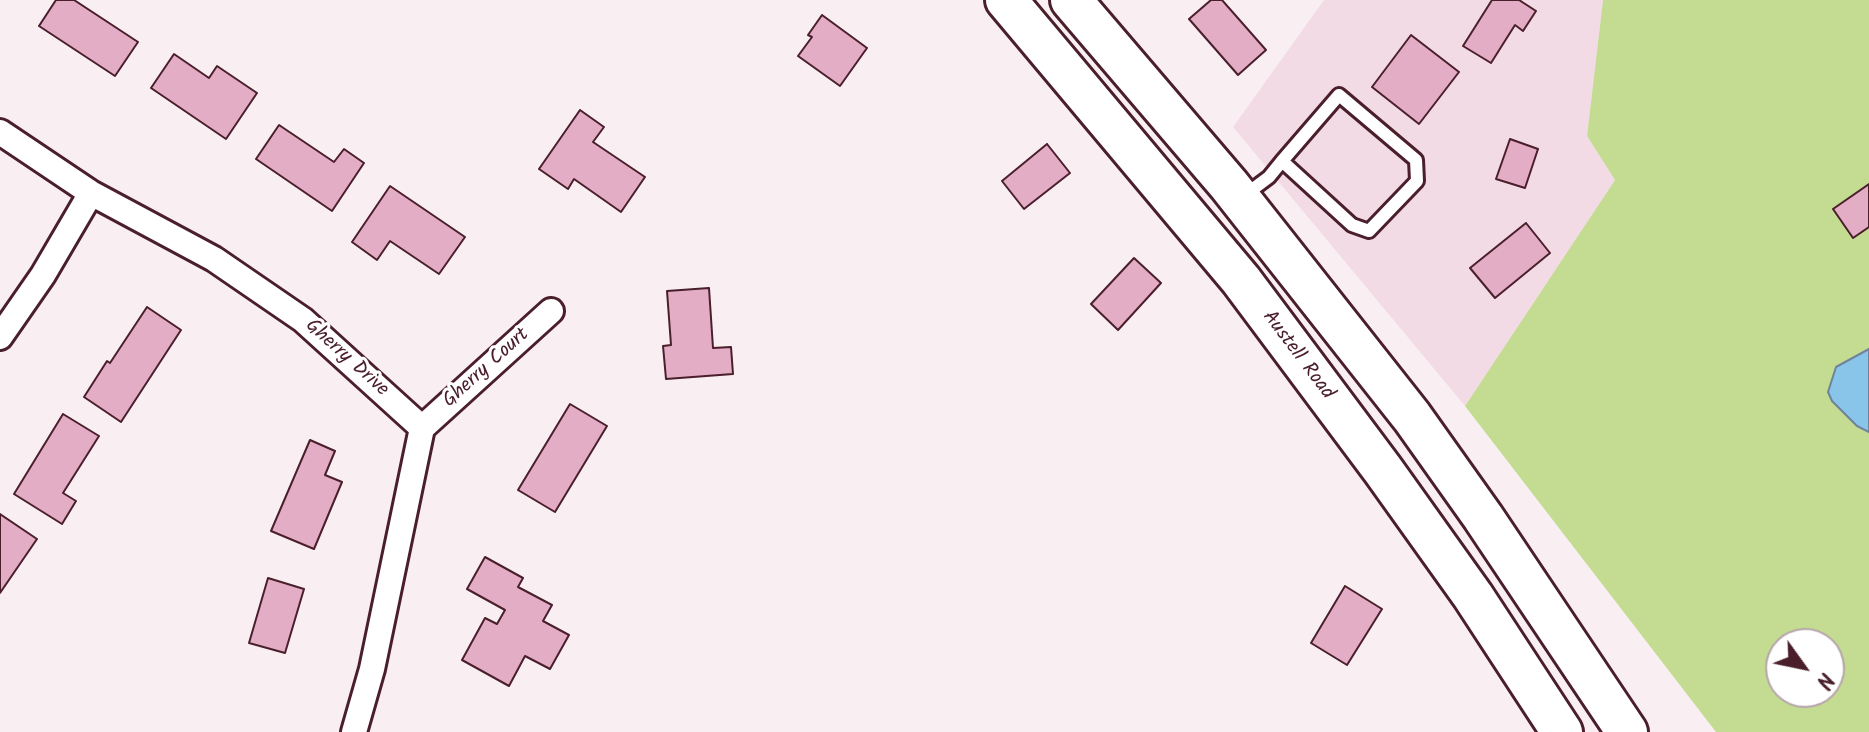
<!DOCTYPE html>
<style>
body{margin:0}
#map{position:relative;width:1869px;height:732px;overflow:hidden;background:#f9eff3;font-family:Kalam,sans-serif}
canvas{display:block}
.north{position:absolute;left:1765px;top:628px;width:80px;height:80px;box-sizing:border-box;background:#fff;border:2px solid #b7a5aa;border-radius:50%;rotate:123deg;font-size:22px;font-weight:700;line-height:32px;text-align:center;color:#4a1f2b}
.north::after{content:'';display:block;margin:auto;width:28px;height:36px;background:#4a1f2b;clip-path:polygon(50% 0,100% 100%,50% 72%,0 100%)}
</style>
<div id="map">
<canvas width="1869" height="732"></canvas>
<div class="north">N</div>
</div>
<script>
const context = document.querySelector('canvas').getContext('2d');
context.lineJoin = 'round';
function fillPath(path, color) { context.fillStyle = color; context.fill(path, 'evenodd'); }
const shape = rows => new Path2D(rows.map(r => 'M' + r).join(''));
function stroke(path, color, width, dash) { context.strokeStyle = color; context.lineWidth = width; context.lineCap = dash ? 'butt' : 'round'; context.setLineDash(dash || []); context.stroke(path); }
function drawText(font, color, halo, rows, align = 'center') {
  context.font = font + ' Kalam,sans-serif'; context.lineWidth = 6; context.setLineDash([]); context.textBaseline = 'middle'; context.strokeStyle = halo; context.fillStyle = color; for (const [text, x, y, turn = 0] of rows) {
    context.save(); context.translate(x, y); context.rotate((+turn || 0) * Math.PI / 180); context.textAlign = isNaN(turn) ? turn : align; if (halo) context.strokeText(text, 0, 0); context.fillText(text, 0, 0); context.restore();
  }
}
const built = shape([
 [1324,0,1603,0,1587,136,1615,180,1465,406,1233,127]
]);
const green = shape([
 [1603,0,1869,0,1869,732,1716,732,1465,406,1615,180,1587,136],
 [1781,644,1829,644,1829,692,1781,692]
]);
const water = shape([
 [1869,349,1869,432,1857,426,1832,401,1828,392,1836,367,1869,349]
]);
const building = shape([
 [56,0,74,0,138,42,115,76,39,26,56,0],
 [1211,0,1222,0,1266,50,1238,75,1189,19,1211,0],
 [1492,0,1519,0,1536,11,1523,31,1515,25,1491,63,1463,46,1492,0],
 [822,15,867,48,840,86,798,56,812,37,808,35,822,15],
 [1411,35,1459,72,1419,124,1372,87,1411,35],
 [174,54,209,78,217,66,257,93,226,139,151,88,174,54],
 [580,110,604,127,593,142,645,177,621,212,574,179,568,189,539,169,580,110],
 [279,125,334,162,344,149,364,163,332,211,256,159,279,125],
 [1510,139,1538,149,1525,188,1496,179,1510,139],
 [1047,144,1070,173,1024,209,1002,181,1047,144],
 [1869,184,1869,227,1853,238,1833,209,1869,184],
 [390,186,465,237,439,274,390,241,377,260,352,242,390,186],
 [1526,223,1550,253,1495,298,1470,268,1526,223],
 [1134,258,1161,283,1118,330,1091,304,1134,258],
 [709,288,713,348,731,347,733,374,666,379,663,346,671,345,667,291,709,288],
 [147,307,181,330,121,422,84,397,107,361,110,363,147,307],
 [570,404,607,426,555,512,518,490,570,404],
 [63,414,99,436,63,493,76,501,62,524,14,494,63,414],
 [310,440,335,451,325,475,342,482,314,549,271,531,310,440],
 [0,514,37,539,0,593,0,514],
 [485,557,523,578,518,587,552,605,543,621,569,635,550,669,525,656,509,686,462,660,485,618,497,624,505,610,467,589,485,557],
 [268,578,304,589,285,653,249,643,268,578],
 [1345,586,1382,609,1347,665,1311,643,1345,586]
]);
const service = shape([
 [1245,195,1269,177,1282,161,1339,95,1416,160,1417,181,1369,231,1352,225,1282,161]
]);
const minor = shape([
 [0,132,91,193,214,259,303,320,422,428,372,669,354,732],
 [0,337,43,275,91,193],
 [422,428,551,311]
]);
const primary = shape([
 [1006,0,1241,280,1383,470,1473,596,1562,732],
 [1071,0,1229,185,1412,417,1483,517,1627,732]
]);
const streetNames = [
 ["Austell Road",1297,356,53],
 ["Gherry Drive",346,359,42],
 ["Gherry Court",487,369,-42]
];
fillPath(built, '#f2dbe5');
fillPath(green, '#c3dc92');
fillPath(water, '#88c5e8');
stroke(water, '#6f839c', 2);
fillPath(building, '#e3adc5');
stroke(building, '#4a1f2b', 2);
stroke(service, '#4a1f2b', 18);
stroke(minor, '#4a1f2b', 30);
stroke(primary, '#4a1f2b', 46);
stroke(service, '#fff', 12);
stroke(minor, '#fff', 24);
stroke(primary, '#fff', 40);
drawText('20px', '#4a1f2b', '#fff', streetNames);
</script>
